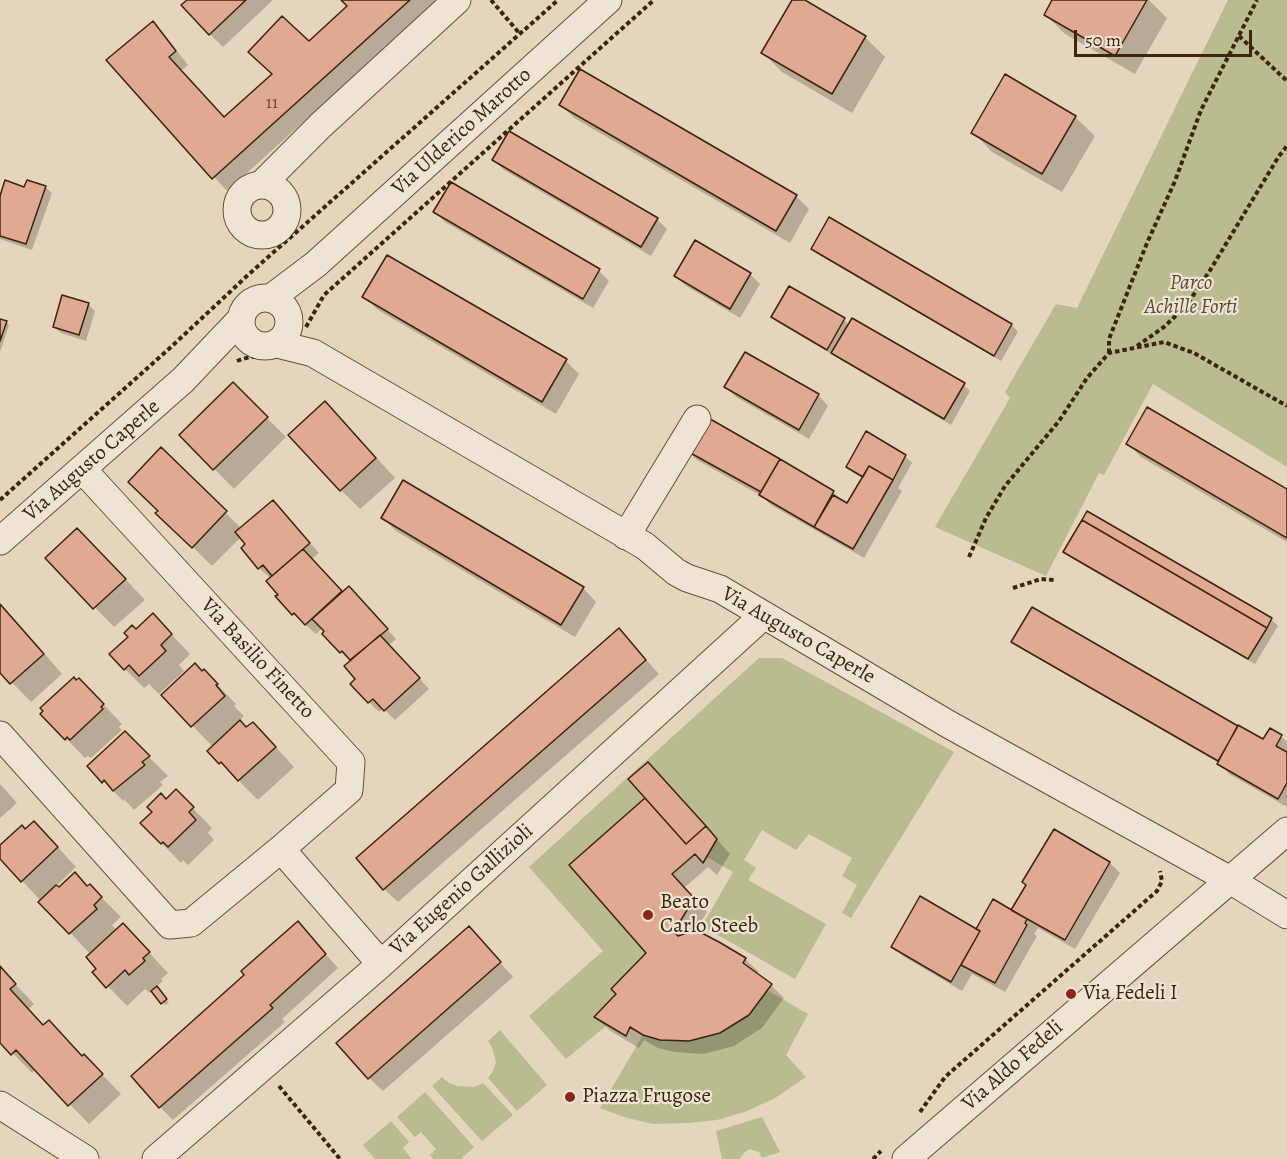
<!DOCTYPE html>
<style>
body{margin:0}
#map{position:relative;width:1287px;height:1159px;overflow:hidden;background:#e5d5bc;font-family:Alegreya,serif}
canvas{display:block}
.scale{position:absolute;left:1074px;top:30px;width:178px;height:27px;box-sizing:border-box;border:3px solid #3e2408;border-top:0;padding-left:8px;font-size:18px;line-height:21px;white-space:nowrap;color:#3e2408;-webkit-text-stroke:4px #eee4d3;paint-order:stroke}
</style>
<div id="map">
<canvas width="1287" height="1159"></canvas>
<div class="scale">50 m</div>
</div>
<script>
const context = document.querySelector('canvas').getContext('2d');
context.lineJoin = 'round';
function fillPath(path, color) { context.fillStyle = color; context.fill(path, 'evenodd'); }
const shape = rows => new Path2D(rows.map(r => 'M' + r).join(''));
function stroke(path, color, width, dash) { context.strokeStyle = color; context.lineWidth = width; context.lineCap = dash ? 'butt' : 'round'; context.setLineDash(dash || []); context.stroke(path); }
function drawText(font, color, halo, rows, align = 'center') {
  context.font = font + ' Alegreya,serif'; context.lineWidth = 4.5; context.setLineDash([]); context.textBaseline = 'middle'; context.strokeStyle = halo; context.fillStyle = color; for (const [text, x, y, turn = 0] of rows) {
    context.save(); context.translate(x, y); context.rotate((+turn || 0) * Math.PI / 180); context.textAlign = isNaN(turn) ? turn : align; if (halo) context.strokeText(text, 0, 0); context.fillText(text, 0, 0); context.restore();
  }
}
const green = shape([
 [1228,0,1287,0,1287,467,1153,384,1104,475,1099,473,1046,576,935,527,1010,398,1005,392,1056,304,1077,308],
 [759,658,782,658,954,752,851,918,842,913,857,885,842,876,852,858,809,834,796,850,762,830,744,860,756,868,748,880,826,924,795,979,702,926,733,872,707,857,717,839,647,762,629,779,645,798,569,865,646,953,616,994,594,1017,607,1025,566,1059,529,1016,603,951,529,867],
 [767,990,808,1014,786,1055,806,1077,775,1098,747,1111,717,1120,688,1123,653,1124,624,1117,600,1108,643,1035,660,1040,749,1015],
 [500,1030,547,1085,517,1111,488,1078,493,1071,496,1062,492,1047,488,1041],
 [442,1077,449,1083,457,1086,474,1087,483,1083,513,1115,482,1141,432,1086],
 [425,1092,474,1147,461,1159,433,1159,430,1155,436,1149,421,1132,415,1137,397,1117],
 [762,1117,780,1152,762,1158,759,1152,750,1149,745,1152,739,1159,722,1159,716,1131],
 [391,1121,409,1142,403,1148,412,1159,375,1159,363,1145]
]);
const shadow = shape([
 [189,0,273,0,223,47,210,34],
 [342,0,438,0,227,191,108,60,153,23,166,37,188,65,181,71,225,119,349,6],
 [794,0,802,0,865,37,885,57,852,113,782,72,763,53],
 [1054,0,1149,0,1167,18,1135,74,1065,34,1045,14],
 [561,105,796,196,809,209,790,243,574,118],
 [1075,117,1095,136,1062,192,992,152,973,132],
 [494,160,657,219,667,229,651,256,504,170],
 [452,185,599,271,609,281,593,308,445,222,435,212],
 [45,187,52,193,32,250,0,239,0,201,25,188],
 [830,219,1012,325,1018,332,1001,361,819,255,812,249],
 [750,274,760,284,740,318,686,286,676,276],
 [789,288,844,320,849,325,964,385,970,391,951,425,779,323,773,317],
 [63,297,89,305,95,311,86,341,61,333,54,327],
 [364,297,566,361,579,374,556,414,378,310],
 [0,321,6,322,9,325,0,352],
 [745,354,818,395,828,406,809,439,736,397,726,387],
 [233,384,286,437,234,489,181,435],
 [706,418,833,492,848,505,864,479,854,473,847,467,905,456,912,463,898,488,902,491,864,558,771,505,763,497,697,460,687,450],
 [344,422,395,478,360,509,341,490],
 [1128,444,1287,491,1287,542,1141,457],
 [161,450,242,529,273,502,319,553,312,559,343,593,359,598,396,639,389,645,429,689,395,720,383,708,379,712,369,702,357,679,351,662,341,652,323,628,316,634,293,614,271,579,259,568,247,544,241,537,212,566,158,513,159,511],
 [382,517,583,588,596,602,575,637,396,531],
 [97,549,145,600,114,627,47,558],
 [1065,552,1271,619,1278,626,1255,664,1071,558],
 [0,605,17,622,62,674,31,702,0,670],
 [153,615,190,654,179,665,184,671,159,694,149,684,144,688,125,669,136,631],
 [1013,641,1264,741,1281,736,1287,742,1287,807,1229,774,1219,763,1020,648],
 [632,644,659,674,398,902,384,889],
 [204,671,236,704,234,706,244,716,239,721,247,729,272,743,294,767,258,800,209,751,213,747,163,695],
 [98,699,122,724,119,727,122,730,91,758,88,756,85,758,42,714],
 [125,733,168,776,160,782,163,785,134,810,124,799,123,801,89,766],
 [654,770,730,854,717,875,708,867,684,888,707,912,694,933,719,943,745,959,759,972,757,975,771,985,784,998,762,1028,734,1046,703,1054,675,1052,658,1048,644,1040,639,1048,609,1030,596,1017,618,994,648,953,647,798],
 [0,784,17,803,0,818],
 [176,791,212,828,208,833,214,840,188,865,183,860,181,863,142,823],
 [26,830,53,842,76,867,56,886,59,889,88,887,90,886,121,917,112,925,117,931,142,945,168,973,161,979,163,981,156,987,169,1003,165,1005,152,991,150,993,145,989,127,1006,94,972,98,969,91,955,0,857,0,847],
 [1054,831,1110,863,1120,873,1075,949,1038,928,1034,934,1037,936,1005,992,972,974,962,991,903,956,893,946,977,931,1012,912,1027,885],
 [298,923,338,968,282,1019,285,1022,173,1120,160,1107,246,975],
 [482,942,513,977,383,1091,369,1078],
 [0,968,34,1004,29,1009,44,1026,83,1057,84,1056,121,1094,89,1124,36,1069,32,1073,0,1040]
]);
const building = shape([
 [187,0,246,0,209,35,181,5,187,0],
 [341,0,410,0,212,179,106,60,153,21,176,51,169,57,224,117,272,74,248,52,282,16,309,41,347,6,341,0],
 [792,0,805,0,866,36,832,94,761,53,792,0],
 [1052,0,1147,0,1115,56,1044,15,1052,0],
 [580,69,797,195,776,231,559,105,580,69],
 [1005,74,1076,116,1042,174,971,133,1005,74],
 [509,131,658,218,641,247,492,160,509,131],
 [5,180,24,187,27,180,46,186,26,244,0,236,0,196,5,180],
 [451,182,600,269,583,299,433,212,451,182],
 [829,217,1012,324,994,356,811,249,829,217],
 [695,240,751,273,730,309,674,276,695,240],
 [387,255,567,359,542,402,362,297,387,255],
 [789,286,845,318,827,350,771,317,789,286],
 [62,295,89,303,79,335,53,327,62,295],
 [852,318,965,383,944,419,831,353,852,318],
 [0,319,7,321,0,341,0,319],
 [745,352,819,394,799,430,724,387,745,352],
 [233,382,268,417,213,470,179,435,233,382],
 [325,401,376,458,340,491,288,435,325,401],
 [1147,407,1287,489,1287,538,1126,444,1147,407],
 [705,416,780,459,761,492,685,450,705,416],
 [866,431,906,455,893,480,869,466,863,477,846,467,866,431],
 [161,447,227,511,192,548,155,513,158,511,128,482,161,447],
 [780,459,834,491,814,527,759,495,780,459],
 [869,466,893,480,853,549,814,527,833,495,847,503,869,466],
 [403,480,584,587,561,625,381,518,403,480],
 [273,500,310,543,272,576,263,565,258,569,241,548,245,544,235,532,273,500],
 [1087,511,1272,618,1267,628,1082,520,1087,511],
 [1082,520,1267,628,1248,659,1063,552,1082,520],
 [77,528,126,579,93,609,45,558,77,528],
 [303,549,342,591,305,625,294,613,292,615,275,596,278,595,266,581,303,549],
 [349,586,388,629,350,660,342,651,340,653,322,634,324,631,312,619,349,586],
 [0,604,44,654,10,684,0,673,0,604],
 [1032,607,1238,726,1218,761,1011,642,1032,607],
 [153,613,172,634,161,645,166,651,139,676,129,665,124,670,109,654,128,637,124,633,132,625,136,629,153,613],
 [619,628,646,660,383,890,356,858,619,628],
 [380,635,420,678,384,711,373,699,368,703,350,684,355,679,344,666,380,635],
 [195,663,202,671,204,669,218,684,216,685,225,696,191,727,161,695,195,663],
 [74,677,76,680,79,678,104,704,101,707,103,709,70,740,67,737,65,740,40,714,43,711,40,708,74,677],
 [240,720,246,727,253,722,276,747,238,781,221,762,219,764,207,751,240,720],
 [1238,725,1263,739,1270,728,1282,735,1276,746,1287,752,1287,783,1278,799,1217,764,1238,725],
 [125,731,150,756,142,762,145,765,113,791,104,780,102,783,87,766,125,731],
 [648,762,706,826,686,844,628,779,648,762],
 [176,789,194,807,189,812,196,820,168,847,163,842,161,844,140,823,152,812,147,807,161,793,166,799,176,789],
 [645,798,686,844,706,826,717,839,703,863,695,854,672,874,694,898,674,932,678,936,690,932,700,932,719,942,746,958,743,963,772,984,749,1015,720,1033,689,1041,660,1040,643,1035,630,1027,626,1036,594,1017,616,994,611,989,646,953,569,865,645,798],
 [34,821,58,847,21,882,0,859,0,845,22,825,25,829,34,821],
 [1054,829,1110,862,1065,940,1011,910,1026,885,1022,882,1054,829],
 [75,872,87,886,90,884,102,897,94,905,97,909,69,934,38,902,56,885,59,887,75,872],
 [920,896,980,931,951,982,891,947,920,896],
 [993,899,1027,919,1025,923,1027,925,995,983,961,965,980,931,976,929,993,899],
 [298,921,326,954,270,1005,273,1008,159,1108,131,1076,244,975,241,971,298,921],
 [123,923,150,952,143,958,145,961,129,975,125,970,106,988,92,972,96,969,86,957,123,923],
 [469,926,501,962,368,1079,336,1043,469,926],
 [0,966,16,984,10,989,43,1025,49,1020,82,1056,84,1054,103,1074,68,1106,16,1050,11,1055,0,1043,0,966],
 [157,986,167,999,161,1004,151,991,157,986]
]);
const path = shape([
 [491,0,520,34],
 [1239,36,1287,81],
 [306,327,324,295,654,0],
 [1137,346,1164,327,1186,306,1209,272,1279,156,1287,146],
 [1109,353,1109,339,1147,243,1175,181,1201,110,1257,0],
 [237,361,242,359,256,356],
 [0,500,171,347,248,275,558,0],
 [969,557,986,518,1005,486,1059,421,1087,378,1109,353,1164,342,1194,353,1287,406],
 [1013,588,1041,579,1054,580],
 [279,1086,340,1159],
 [920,1112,945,1077,1157,891,1162,881,1160,871],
 [873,1159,881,1151]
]);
const minor = shape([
 [262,184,321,125,457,0],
 '237 210a25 25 0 1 1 50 0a25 25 0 1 1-50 0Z',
 '241 322a24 24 0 1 1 48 0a24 24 0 1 1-48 0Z',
 [271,298,316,264,608,0],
 [277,344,313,353,645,546,676,572,687,578,720,589,948,724,1230,880,1287,915],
 [82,469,351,762,349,790,281,849],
 [626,536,697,419],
 [0,541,183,380,241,319],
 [0,735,170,925,191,923,281,849,381,964],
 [0,1105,85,1159],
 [156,1159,381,964,764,615],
 [906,1159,1287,831]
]);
const markers = [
 [648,915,6,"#8f2418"],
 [1071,994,6,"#8f2418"],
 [570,1097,6,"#8f2418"]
];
const numberNames = [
 ["11",272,104]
];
const streetNames = [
 ["Via Ulderico Marotto",462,132,-42],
 ["Via Augusto Caperle",92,461,-41],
 ["Via Augusto Caperle",798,636,30],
 ["Via Basilio Finetto",257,659,47],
 ["Via Eugenio Gallizioli",462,890,-42],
 ["Via Aldo Fedeli",1013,1066,-41]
];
const parkNames = [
 ["Parco",1191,284],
 ["Achille Forti",1191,308]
];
const poiNames = [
 ["Beato",660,903],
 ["Carlo Steeb",660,927],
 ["Via Fedeli I",1083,994],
 ["Piazza Frugose",582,1097]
];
fillPath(green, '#b8bc8e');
fillPath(shadow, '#0003');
fillPath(building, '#dfa992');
stroke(building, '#3e2408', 1.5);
stroke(minor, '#685035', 29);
stroke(path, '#3e2408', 4, [4.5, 3]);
stroke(minor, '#eee4d3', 27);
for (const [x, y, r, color] of markers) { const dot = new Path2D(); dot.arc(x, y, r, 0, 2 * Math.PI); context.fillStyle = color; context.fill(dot); stroke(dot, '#eee4d3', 2); }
drawText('18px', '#66452a', null, numberNames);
drawText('21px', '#3e2408', '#eee4d3', streetNames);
drawText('italic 21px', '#5c4a2a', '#eee4d3', parkNames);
drawText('21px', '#3e2408', '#eee4d3', poiNames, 'left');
</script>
